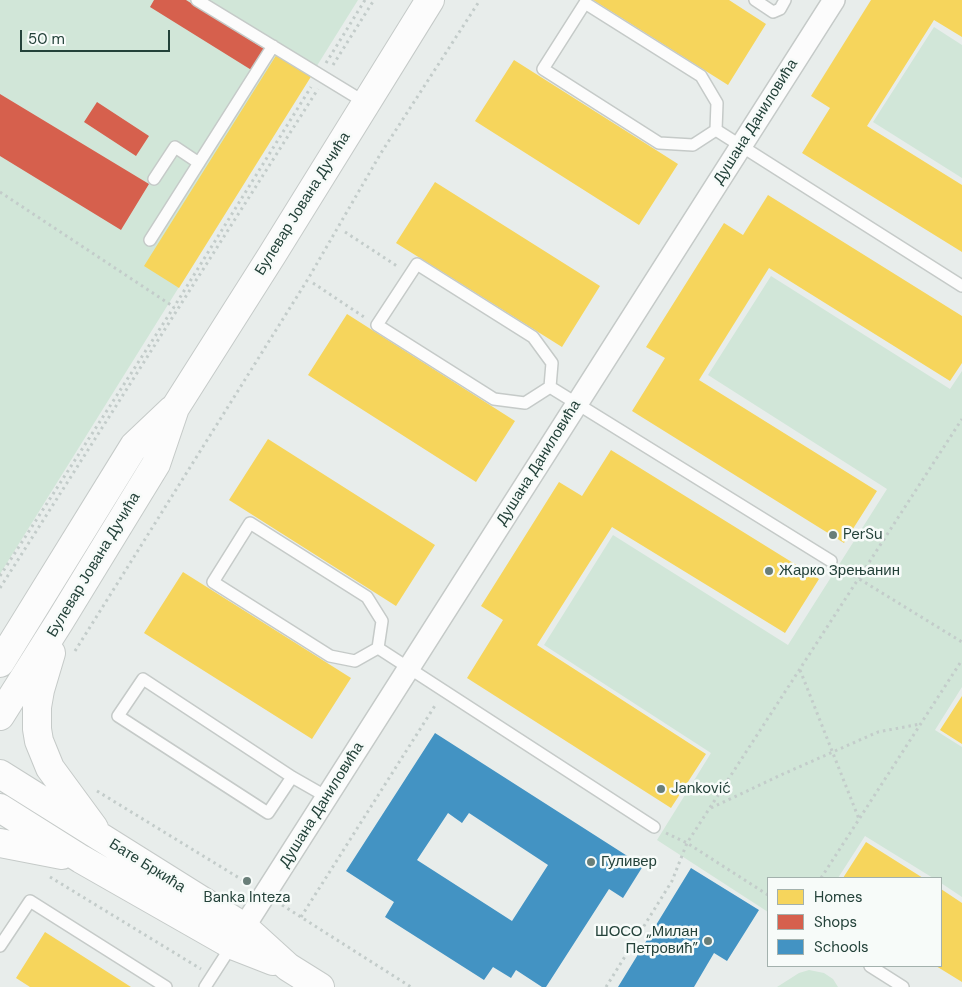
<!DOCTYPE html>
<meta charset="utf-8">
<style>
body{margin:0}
#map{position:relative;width:962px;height:987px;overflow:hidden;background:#e8edeb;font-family:"DM Sans",sans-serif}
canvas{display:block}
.legend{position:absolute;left:767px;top:877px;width:175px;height:90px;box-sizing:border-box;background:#f7fbf9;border:1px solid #a3b1ad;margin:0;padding:6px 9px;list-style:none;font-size:15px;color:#24423a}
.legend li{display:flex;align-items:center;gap:10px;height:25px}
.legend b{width:25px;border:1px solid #a3b1ad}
.scale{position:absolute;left:20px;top:30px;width:150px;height:22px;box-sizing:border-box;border:2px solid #24423a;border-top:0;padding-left:6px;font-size:15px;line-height:18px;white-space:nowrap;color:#24423a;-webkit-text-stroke:4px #f7fbf9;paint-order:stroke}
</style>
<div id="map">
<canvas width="962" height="987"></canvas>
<ul class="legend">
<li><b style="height:14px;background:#f6d55c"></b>Homes</li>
<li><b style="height:14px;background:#d6604d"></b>Shops</li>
<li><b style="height:14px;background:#4393c3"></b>Schools</li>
</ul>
<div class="scale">50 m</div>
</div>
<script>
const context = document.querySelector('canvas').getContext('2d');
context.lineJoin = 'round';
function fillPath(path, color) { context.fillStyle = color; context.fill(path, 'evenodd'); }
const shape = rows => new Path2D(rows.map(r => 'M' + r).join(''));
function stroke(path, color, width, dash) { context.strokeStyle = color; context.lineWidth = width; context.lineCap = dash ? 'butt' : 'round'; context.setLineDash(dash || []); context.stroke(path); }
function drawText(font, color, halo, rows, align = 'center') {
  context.font = font + ' "DM Sans",sans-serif'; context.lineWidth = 5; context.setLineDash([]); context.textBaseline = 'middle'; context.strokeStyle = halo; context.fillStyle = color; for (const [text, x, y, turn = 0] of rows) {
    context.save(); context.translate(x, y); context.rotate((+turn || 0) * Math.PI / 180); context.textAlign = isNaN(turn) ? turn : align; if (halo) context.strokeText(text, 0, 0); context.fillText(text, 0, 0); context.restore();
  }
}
const green = shape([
 [0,0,358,0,0,574],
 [934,27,962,45,962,178,873,122],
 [771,276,950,389,962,371,962,687,935,730,962,747,962,897,941,883,941,878,933,878,865,836,838,878,768,878,768,912,657,840,711,753,544,645,613,535,788,645,887,489,708,375],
 [809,970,824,973,833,979,838,987,777,987,799,973]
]);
const homes = shape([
 [593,0,729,0,766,24,728,85],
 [871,0,962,0,962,37,934,20,867,126,962,185,962,252,802,153,830,108,811,96],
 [277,54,312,75,179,288,144,266],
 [514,60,678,164,639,225,475,121],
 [435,182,600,286,562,347,396,243],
 [768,195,962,316,962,363,950,381,769,268,699,380,877,491,844,543,632,411,665,358,646,347,724,223,743,235],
 [347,314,515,421,476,482,308,375],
 [268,439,435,545,396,606,229,500],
 [611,450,819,579,785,633,612,527,537,645,706,754,671,808,467,678,503,620,481,606,559,482,582,496],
 [183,572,351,678,312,739,144,633],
 [962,696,962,744,940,730],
 [866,842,923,878,843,878],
 [941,889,962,903,962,982,936,966,941,966],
 [45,932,131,987,30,987,16,978]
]);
const shops = shape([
 [154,0,186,0,266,50,253,71,150,7],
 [0,94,149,184,121,230,0,156],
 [97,102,149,136,136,156,84,122]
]);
const schools = shape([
 [435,733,643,866,623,898,609,889,546,987,542,987,516,970,511,978,493,967,484,980,385,917,394,902,346,871],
 [448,813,462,823,469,813,548,865,512,921,417,860],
 [691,868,759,910,727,961,714,953,694,987,618,987]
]);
const path = shape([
 [326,63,365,0],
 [333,65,374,0],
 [0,192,174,307],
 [345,232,397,266],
 [313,283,364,317],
 [843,569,962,642],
 [0,576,174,307,311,87],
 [0,588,318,89],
 [75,651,308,279,381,153,480,0],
 [800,670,859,819],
 [97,791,249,884],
 [711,808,783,774,878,732,920,724],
 [666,833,687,843,768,895],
 [50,877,201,969],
 [821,878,962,660],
 [282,905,411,987],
 [301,917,436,704],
 [606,987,672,881,687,843,962,419]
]);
const service = shape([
 [197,0,366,103],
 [755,0,773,12,780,9,785,0],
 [716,130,693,145,659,143,543,69,585,3,701,76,717,103,716,130,962,286],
 [154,179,175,147,199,163],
 [150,240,273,46],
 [550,387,525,403,494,399,377,325,417,264,533,337,552,363,550,387,831,561],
 [378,648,355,661,330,656,213,582,250,523,367,597,382,621,378,648,654,827],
 [292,777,268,813,118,716,143,679,292,777,327,797],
 [0,946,30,901,166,987],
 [870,966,903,987],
 [205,987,232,945]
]);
const minor = shape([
 [244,927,834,0]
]);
const tertiary = shape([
 [51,653,40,690,37,707,37,729,39,741,50,768,94,828],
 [0,663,134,446,172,410],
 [0,716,60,621,156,464,175,408,272,255,430,0],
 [0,774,244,927,288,967,320,987],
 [0,808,81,859,232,945,273,961],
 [0,843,62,855]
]);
const markers = [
 [833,535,5,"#697e78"],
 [769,571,5,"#697e78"],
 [661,789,5,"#697e78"],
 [591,862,5,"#697e78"],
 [247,881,5,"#697e78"],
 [708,941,5,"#697e78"]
];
const streetNames = [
 ["Душана Даниловића",756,122,-58],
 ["Булевар Јована Дучића",303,204,-58],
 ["Душана Даниловића",539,463,-58],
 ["Булевар Јована Дучића",94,565,-59],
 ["Душана Даниловића",322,805,-58],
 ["Бате Бркића",147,866,32]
];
const poiNames = [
 ["PerSu",843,535],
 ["Жарко Зрењанин",779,571],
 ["Janković",671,789],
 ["Гуливер",601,862],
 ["Banka Inteza",247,898,"center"],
 ["ШОСО „Милан",698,932,"right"],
 ["Петровић”",698,949,"right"]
];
fillPath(green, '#d1e6d8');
fillPath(homes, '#f6d55c');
fillPath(shops, '#d6604d');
fillPath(schools, '#4393c3');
stroke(service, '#c5cac8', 14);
stroke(minor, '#c5cac8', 24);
stroke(tertiary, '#c5cac8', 30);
stroke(path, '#c3ccca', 3, [2.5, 4]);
stroke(service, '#fcfcfc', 11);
stroke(minor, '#fcfcfc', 21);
stroke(tertiary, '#fcfcfc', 28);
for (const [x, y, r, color] of markers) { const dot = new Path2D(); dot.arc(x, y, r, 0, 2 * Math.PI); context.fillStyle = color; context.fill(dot); stroke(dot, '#f7fbf9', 2); }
drawText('15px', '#24423a', '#f7fbf9', streetNames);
drawText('15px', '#24423a', '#f7fbf9', poiNames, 'left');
</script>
